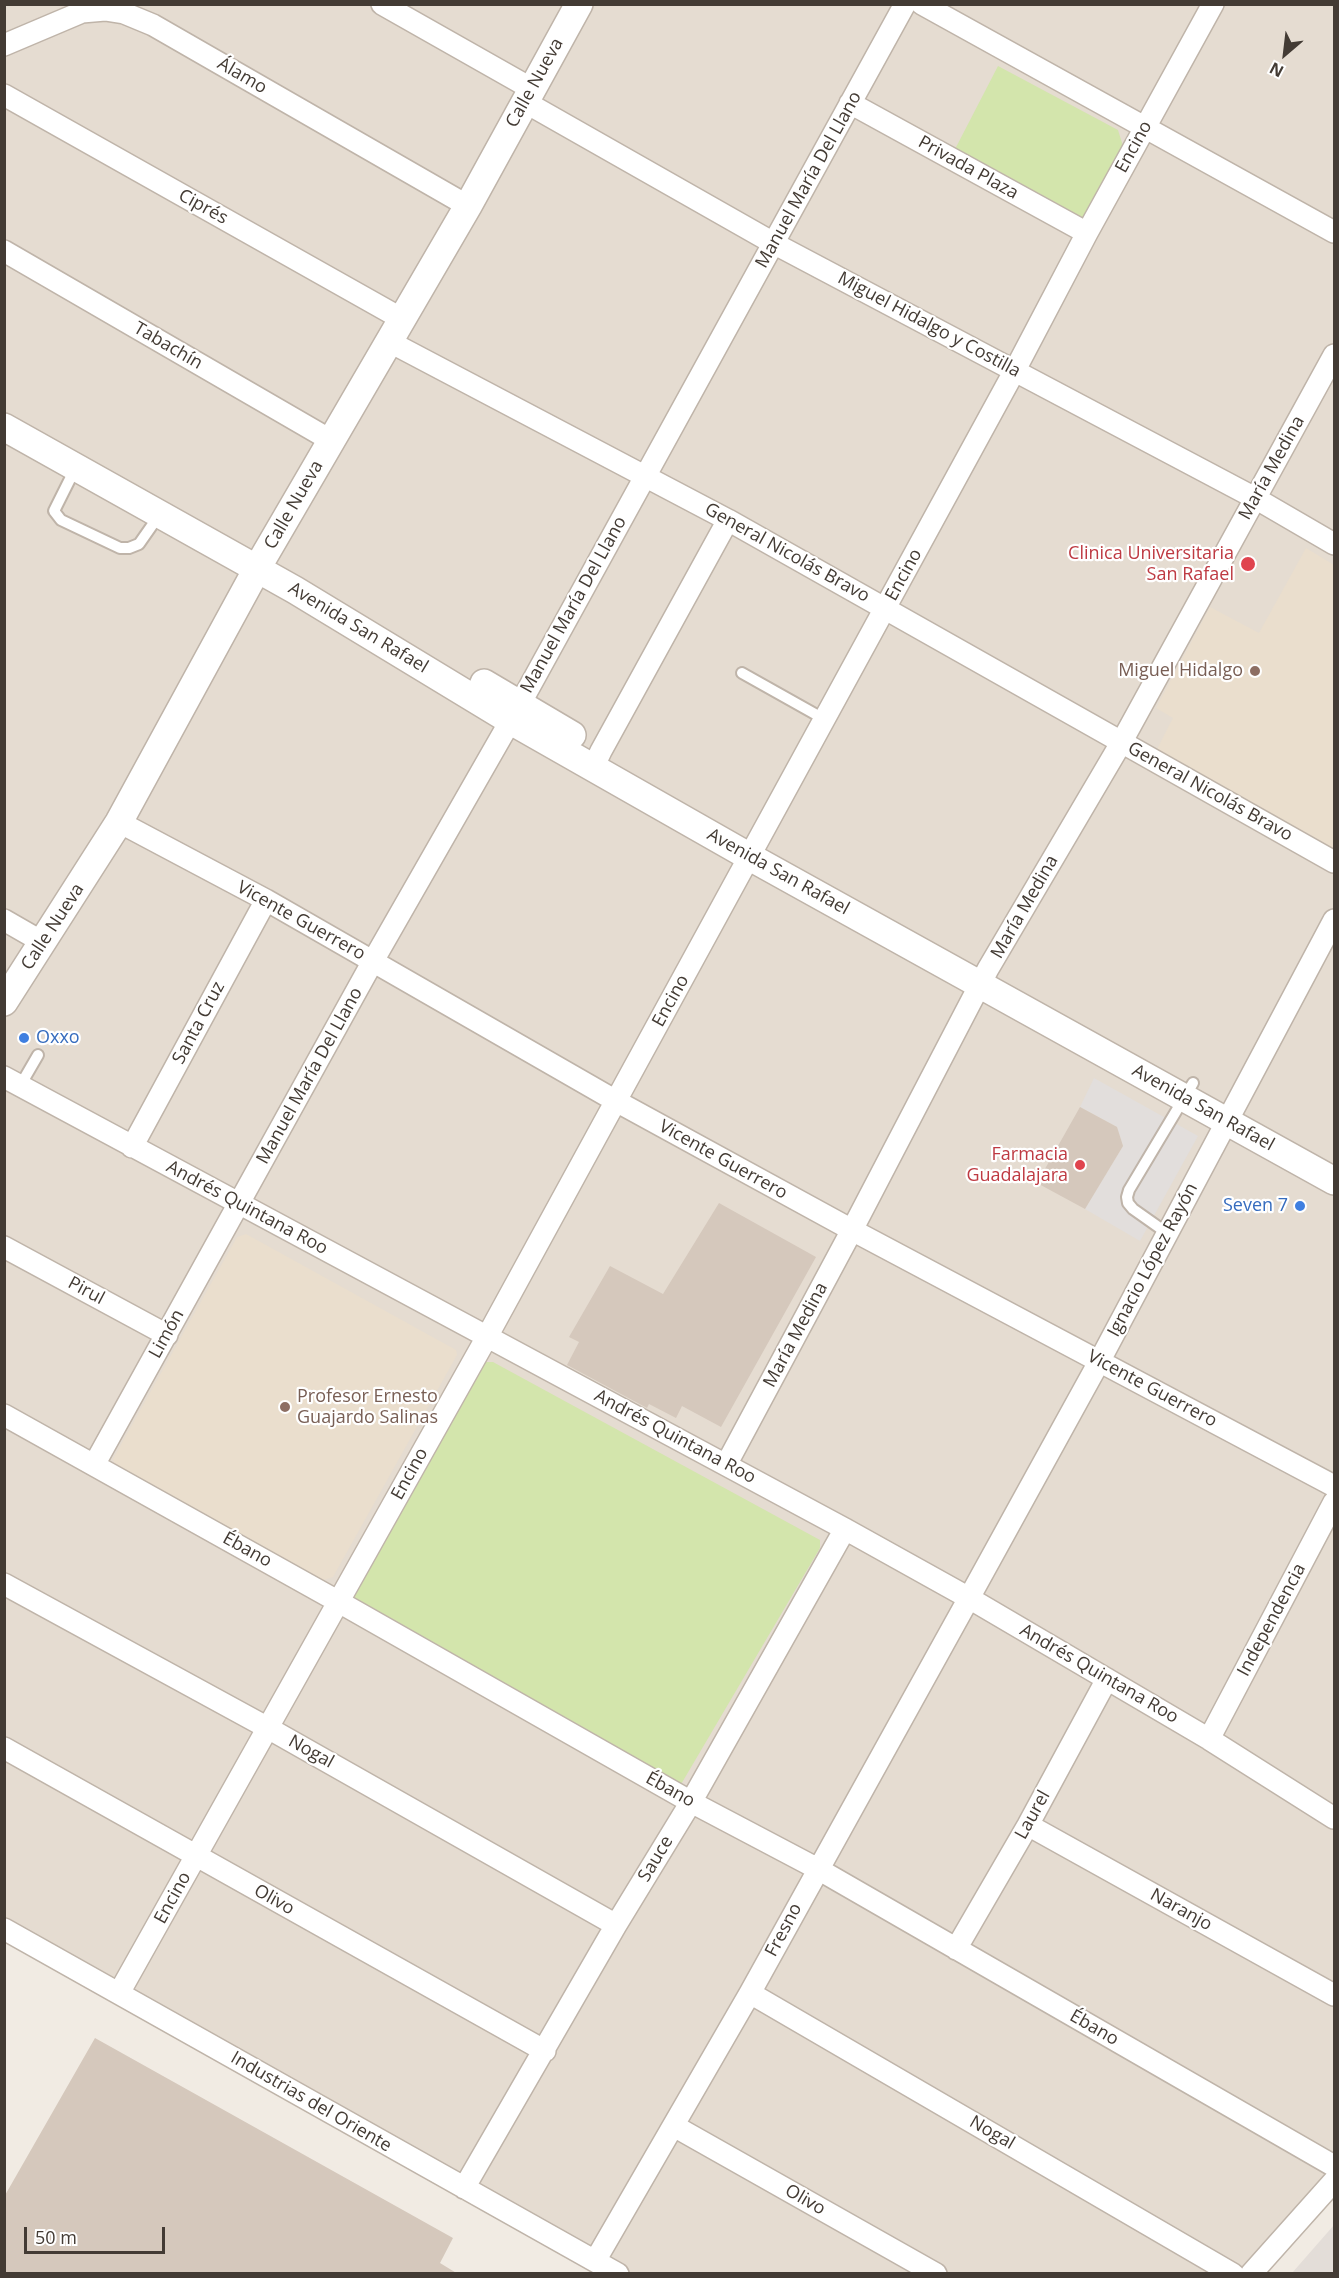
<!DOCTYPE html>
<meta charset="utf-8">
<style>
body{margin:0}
#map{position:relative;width:1339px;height:2278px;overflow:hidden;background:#f1ebe3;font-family:"Open Sans",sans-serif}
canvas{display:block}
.frame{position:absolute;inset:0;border:6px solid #433b34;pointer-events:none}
.north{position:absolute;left:1255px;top:24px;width:60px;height:60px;-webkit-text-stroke:4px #fff;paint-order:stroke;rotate:208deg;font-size:16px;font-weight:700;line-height:24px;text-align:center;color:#433b34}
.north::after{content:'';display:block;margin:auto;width:21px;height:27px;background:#433b34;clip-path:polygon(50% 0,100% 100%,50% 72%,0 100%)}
.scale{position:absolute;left:24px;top:2227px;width:141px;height:27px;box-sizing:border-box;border:3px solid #433b34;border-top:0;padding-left:8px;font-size:18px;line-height:21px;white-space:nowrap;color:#433b34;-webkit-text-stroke:4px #fff;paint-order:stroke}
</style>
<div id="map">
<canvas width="1339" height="2278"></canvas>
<div class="frame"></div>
<div class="north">N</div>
<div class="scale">50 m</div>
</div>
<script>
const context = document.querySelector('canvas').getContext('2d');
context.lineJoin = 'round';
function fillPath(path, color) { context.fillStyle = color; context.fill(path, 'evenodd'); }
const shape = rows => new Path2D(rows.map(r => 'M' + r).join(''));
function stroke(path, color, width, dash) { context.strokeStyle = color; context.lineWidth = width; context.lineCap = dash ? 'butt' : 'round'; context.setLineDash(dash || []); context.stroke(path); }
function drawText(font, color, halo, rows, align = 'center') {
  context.font = font + ' "Open Sans",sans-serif'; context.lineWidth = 4.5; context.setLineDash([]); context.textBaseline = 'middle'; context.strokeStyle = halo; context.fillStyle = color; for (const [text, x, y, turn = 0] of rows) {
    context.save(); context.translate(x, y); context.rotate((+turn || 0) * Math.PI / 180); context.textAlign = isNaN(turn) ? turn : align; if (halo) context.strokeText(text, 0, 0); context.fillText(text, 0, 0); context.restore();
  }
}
const residential = shape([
 [5,5,1334,5,1334,2184,1256,2273,605,2273,5,1936]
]);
const industrial = shape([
 [1334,2225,1334,2273,1292,2273]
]);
const education = shape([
 [1306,548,1334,565,1334,856,1155,753,1173,718,1156,708,1210,607,1259,633],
 [246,1234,456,1350,457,1355,333,1577,321,1581,115,1465,113,1459,237,1237]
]);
const green = shape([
 [998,66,1118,130,1123,146,1085,219,1071,221,952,155],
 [483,1362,493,1362,820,1540,820,1548,680,1786,352,1599]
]);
const parking = shape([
 [1094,1078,1198,1136,1140,1241,1085,1209,1123,1146,1117,1127,1080,1107]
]);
const building = shape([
 [1080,1107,1117,1127,1123,1146,1085,1209,1037,1183],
 [719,1203,816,1257,721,1427,682,1406,676,1418,649,1404,647,1408,567,1365,579,1342,569,1337,610,1266,663,1294],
 [95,2038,453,2238,440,2263,458,2274,4,2274,4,2197]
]);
const service = shape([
 [76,467,54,511,61,520,120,548,129,548,139,544,160,514],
 [742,673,824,719],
 [20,1086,38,1055],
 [1167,1233,1133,1209,1128,1203,1127,1197,1129,1190,1193,1083]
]);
const minor = shape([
 [382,4,532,89],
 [922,4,1334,232],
 [4,45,82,12,105,10,124,13,153,25,468,206],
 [4,95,402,319],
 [525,102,775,244,1255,498,1334,544],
 [850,103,1087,233],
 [4,251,332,441],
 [390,342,728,520,1334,862],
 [593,768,601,751,728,520],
 [119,822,266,900,616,1101,852,1230,1334,1486],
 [4,920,44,943],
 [4,1077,845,1529,969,1598,1209,1739,1334,1818],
 [132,1147,266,900],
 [4,1247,167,1335],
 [4,1415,339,1602,691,1802,818,1869,1334,2166],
 [94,1465,373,961,520,704,905,4],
 [726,1465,852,1230,988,969,1121,743,1334,355],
 [4,1584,268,1728,616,1925],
 [1209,1739,1334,1502],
 [4,1748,545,2051],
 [1028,1825,1334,1995],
 [4,1929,618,2274],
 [956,1949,1028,1825,1107,1679],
 [119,1993,488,1335,1015,370,1087,233,1213,4],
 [750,1993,1233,2274],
 [674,2126,936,2274],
 [464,2188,616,1925,691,1802,845,1529],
 [595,2261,750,1993,969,1598,1099,1362,1334,920],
 [1251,2274,1334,2181]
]);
const tertiary = shape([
 [4,427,295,590,511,721,750,857,1334,1181],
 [484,683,572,735],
 [4,1002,119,822,263,558,468,206,579,4]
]);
const markers = [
 [1248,564,8,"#e0444e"],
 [1255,671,6,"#8d6e63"],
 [24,1038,6,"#3f7fe0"],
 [1080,1165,6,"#e0444e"],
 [1300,1206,6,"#3f7fe0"],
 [285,1407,6,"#8d6e63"]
];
const streetNames = [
 ["Álamo",242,76,30],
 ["Calle Nueva",535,83,-61],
 ["Encino",1134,147,-61],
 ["Privada Plaza",968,168,29],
 ["Manuel María Del Llano",809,180,-61],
 ["Ciprés",203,207,29],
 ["Miguel Hidalgo y Costilla",929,325,28],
 ["Tabachín",168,346,30],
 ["María Medina",1272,468,-61],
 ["Calle Nueva",294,505,-60],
 ["General Nicolás Bravo",787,553,29],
 ["Encino",904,575,-61],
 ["Manuel María Del Llano",574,605,-61],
 ["Avenida San Rafael",358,628,31],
 ["General Nicolás Bravo",1210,792,29],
 ["Avenida San Rafael",778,872,29],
 ["María Medina",1025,907,-60],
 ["Vicente Guerrero",301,921,29],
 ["Calle Nueva",53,927,-57],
 ["Encino",671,1001,-61],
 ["Santa Cruz",199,1023,-62],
 ["Manuel María Del Llano",310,1076,-61],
 ["Avenida San Rafael",1203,1108,29],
 ["Vicente Guerrero",723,1160,29],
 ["Andrés Quintana Roo",247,1208,28],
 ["Ignacio López Rayón",1153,1260,-62],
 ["Pirul",86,1291,28],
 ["Limón",167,1334,-61],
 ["María Medina",796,1335,-62],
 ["Vicente Guerrero",1152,1389,28],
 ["Andrés Quintana Roo",675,1437,28],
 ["Encino",410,1474,-61],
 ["Ébano",247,1550,29],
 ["Independencia",1272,1620,-62],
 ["Andrés Quintana Roo",1099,1674,30],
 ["Nogal",311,1752,29],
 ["Ébano",670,1790,29],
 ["Laurel",1033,1815,-61],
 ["Sauce",656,1859,-59],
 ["Encino",173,1898,-61],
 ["Olivo",274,1900,29],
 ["Naranjo",1181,1910,29],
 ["Fresno",784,1930,-62],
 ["Ébano",1094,2028,30],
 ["Industrias del Oriente",311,2102,30],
 ["Nogal",992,2133,30],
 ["Olivo",805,2200,30]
];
const healthNames = [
 ["Clinica Universitaria",1234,554],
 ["San Rafael",1234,575],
 ["Farmacia",1068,1155],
 ["Guadalajara",1068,1176]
];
const educationNames = [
 ["Miguel Hidalgo",1243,671],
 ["Profesor Ernesto",297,1397,"left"],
 ["Guajardo Salinas",297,1418,"left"]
];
const shopNames = [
 ["Oxxo",36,1038],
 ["Seven 7",1288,1206,"right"]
];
fillPath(residential, '#e5dcd1');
fillPath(industrial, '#e3ddd8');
fillPath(education, '#eadecd');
fillPath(green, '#d3e5ac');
fillPath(parking, '#e2dedc');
fillPath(building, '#d5c8bc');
stroke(service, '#bfb4a9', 14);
stroke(minor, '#bfb4a9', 24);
stroke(tertiary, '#bfb4a9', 30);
stroke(service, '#fff', 10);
stroke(minor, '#fff', 21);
stroke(tertiary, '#fff', 27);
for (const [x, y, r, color] of markers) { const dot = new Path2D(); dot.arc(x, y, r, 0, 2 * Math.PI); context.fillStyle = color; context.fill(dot); stroke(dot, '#fff', 2); }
drawText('18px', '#433b34', '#fff', streetNames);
drawText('18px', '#be3a42', '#fff', healthNames, 'right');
drawText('18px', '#785e54', '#fff', educationNames, 'right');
drawText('18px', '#366cbe', '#fff', shopNames, 'left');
</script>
